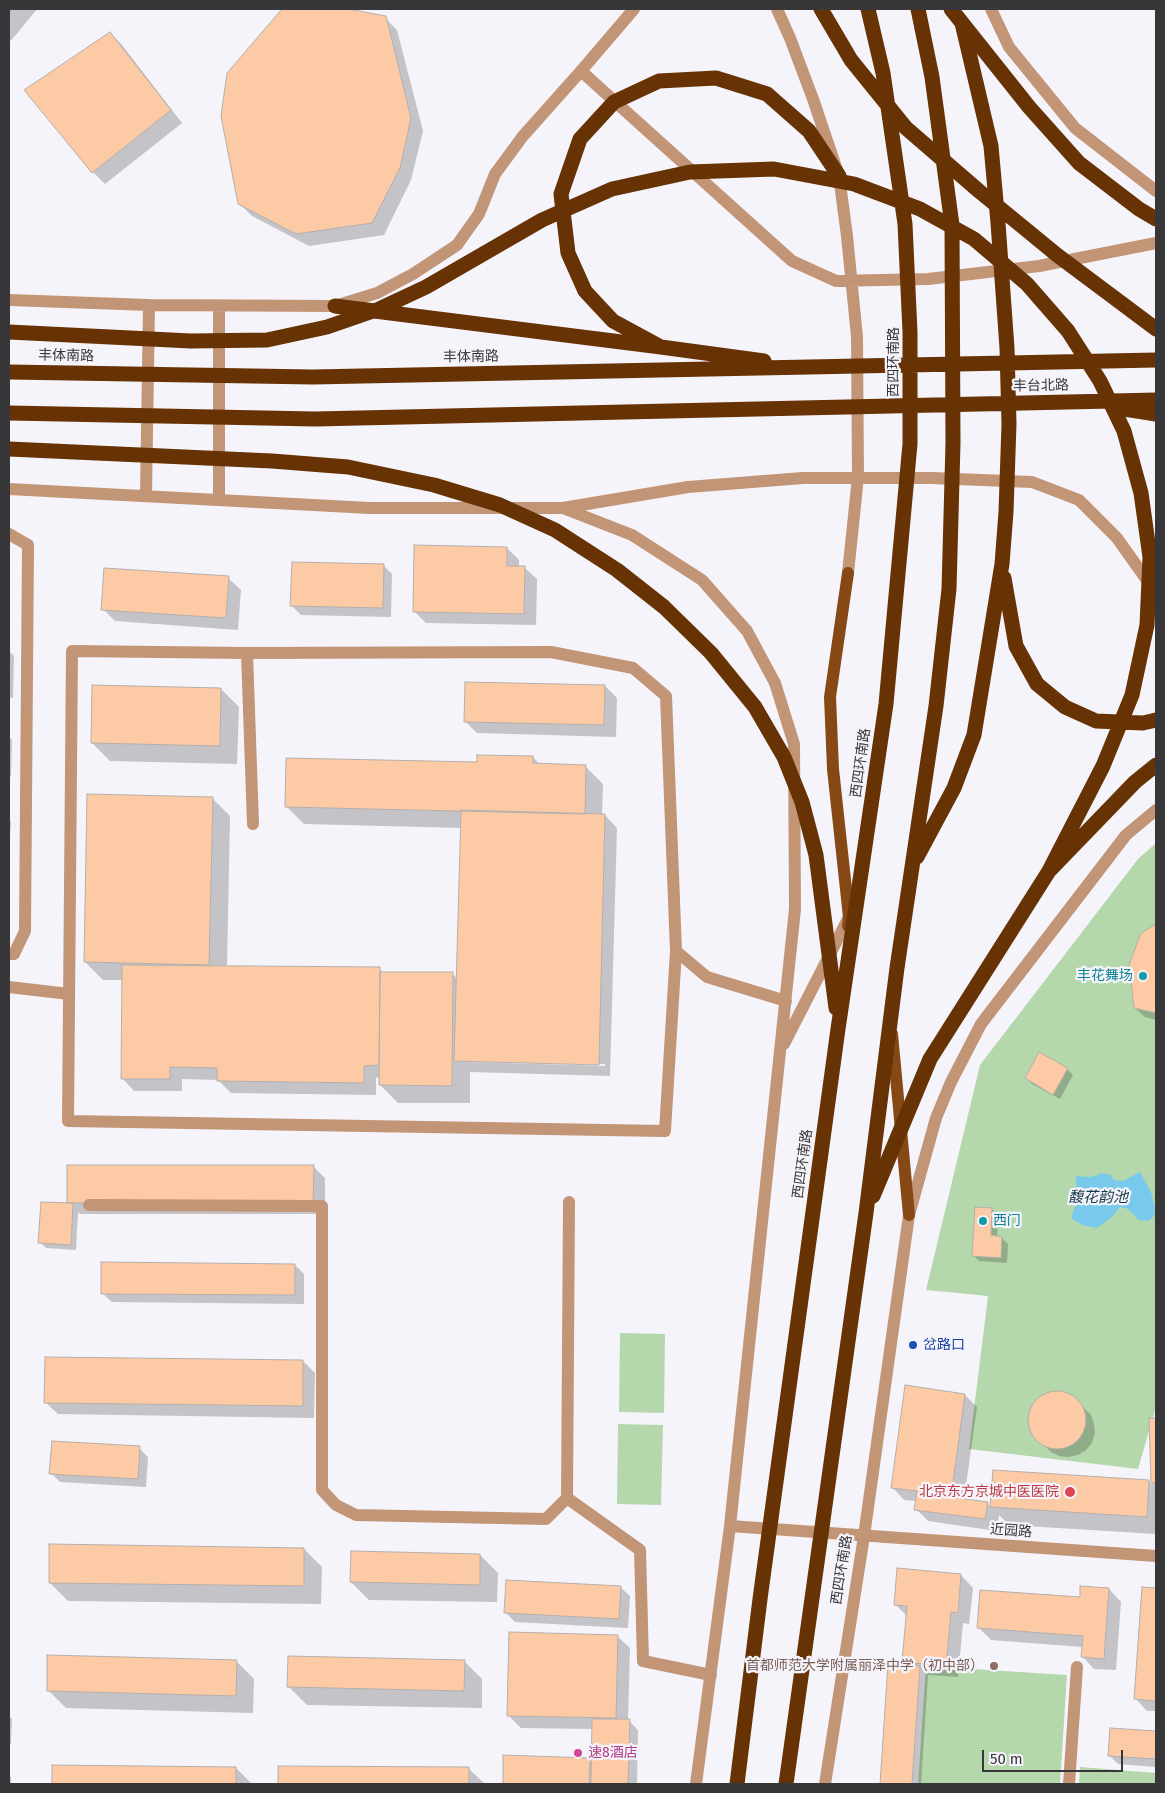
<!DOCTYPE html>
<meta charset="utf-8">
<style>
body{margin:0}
#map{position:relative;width:1165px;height:1793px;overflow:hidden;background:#f6f4fb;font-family:"Fira Sans",sans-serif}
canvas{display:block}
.frame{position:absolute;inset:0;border:10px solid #373639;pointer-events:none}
.scale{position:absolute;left:982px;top:1750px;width:141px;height:22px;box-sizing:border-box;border:2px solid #373639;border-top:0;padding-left:6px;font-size:15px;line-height:18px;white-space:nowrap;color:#373639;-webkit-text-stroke:4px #f6f4fb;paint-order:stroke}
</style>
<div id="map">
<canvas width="1165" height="1793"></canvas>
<div class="frame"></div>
<div class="scale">50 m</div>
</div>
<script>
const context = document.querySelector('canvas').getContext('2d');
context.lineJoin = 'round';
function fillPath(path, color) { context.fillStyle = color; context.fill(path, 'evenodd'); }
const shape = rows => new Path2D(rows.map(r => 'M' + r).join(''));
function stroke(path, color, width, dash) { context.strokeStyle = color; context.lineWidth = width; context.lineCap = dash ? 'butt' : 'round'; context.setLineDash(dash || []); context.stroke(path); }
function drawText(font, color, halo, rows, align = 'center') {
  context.font = font + ' "Fira Sans","Noto Sans SC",sans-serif'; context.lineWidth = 4.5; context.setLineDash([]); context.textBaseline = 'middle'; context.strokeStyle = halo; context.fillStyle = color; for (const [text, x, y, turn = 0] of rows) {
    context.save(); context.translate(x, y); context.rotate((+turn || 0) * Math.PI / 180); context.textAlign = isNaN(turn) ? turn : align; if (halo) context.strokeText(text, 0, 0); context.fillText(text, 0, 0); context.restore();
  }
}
const green = shape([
 [1156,843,1156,1407,1138,1469,969,1449,988,1296,926,1290,980,1065,1138,859],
 [620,1333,665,1334,664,1413,619,1412],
 [618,1424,663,1425,661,1505,617,1504],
 [926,1666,1067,1675,1060,1784,918,1784],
 [1080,1767,1156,1773,1156,1784,1079,1784]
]);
const water = shape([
 [1140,1172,1151,1192,1155,1208,1154,1216,1148,1221,1139,1220,1128,1209,1120,1207,1114,1215,1097,1228,1082,1225,1071,1218,1076,1204,1076,1176,1090,1177,1098,1175,1101,1173,1111,1175,1114,1180,1123,1181]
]);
const shadow = shape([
 [9,9,37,9,15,36,9,42],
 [284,9,342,9,385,18,397,30,423,131,411,180,384,235,309,246,252,216,239,203,229,74],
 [110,33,122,45,182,123,105,184,93,172,26,91],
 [507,548,519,560,519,567,524,567,537,579,536,625,426,623,414,611],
 [383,565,392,574,391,617,301,615,292,606],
 [228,578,241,590,238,630,115,621,103,609],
 [9,651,14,656,13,698,9,697],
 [605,686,617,698,616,737,477,733,465,721],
 [221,689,239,707,237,764,110,761,92,743],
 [9,737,12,740,11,777,9,776],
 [533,757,540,765,585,766,603,784,602,815,605,815,617,828,610,1076,470,1072,470,1103,398,1103,380,1085,380,1077,376,1078,376,1095,231,1093,218,1080,182,1079,182,1091,134,1091,122,1078,123,980,103,980,85,962,212,798,230,816,227,967,379,969,384,973,453,974,457,979,462,828,304,824,286,806,478,763],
 [470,1060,605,1064,605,1066,470,1062],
 [9,820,11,822,9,850],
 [1156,925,1156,1020,1145,1017,1135,1008,1142,934],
 [1067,1069,1073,1075,1060,1099,1032,1084,1027,1078],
 [313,1166,325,1178,325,1214,80,1214,78,1212,76,1250,46,1248,40,1242,68,1204],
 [992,1209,998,1215,997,1237,1002,1238,1008,1244,1007,1263,979,1261,973,1255],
 [295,1265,304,1274,304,1304,112,1302,102,1293],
 [303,1361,315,1373,314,1418,58,1414,45,1402],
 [1059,1392,1067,1394,1075,1399,1091,1415,1094,1424,1095,1433,1092,1443,1086,1450,1078,1455,1068,1457,1059,1456,1051,1452,1035,1436,1031,1428,1030,1419,1031,1411,1035,1403,1042,1397,1050,1393],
 [965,1395,977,1407,964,1500,987,1503,991,1507,994,1471,1149,1481,1152,1485,1151,1419,1156,1419,1156,1534,1009,1525,999,1515,997,1531,928,1521,916,1509,917,1501,904,1500,892,1487],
 [139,1448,148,1457,146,1487,60,1482,51,1473],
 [304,1549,322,1567,321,1604,68,1601,50,1583],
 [480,1555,498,1573,497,1602,369,1600,351,1582],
 [961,1575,973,1588,969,1624,963,1623,958,1677,928,1675,921,1784,881,1784,889,1665,908,1666,903,1661,907,1616,895,1604],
 [620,1587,630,1596,628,1628,515,1622,506,1613],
 [1144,1588,1156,1589,1156,1711,1147,1711,1135,1698],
 [1109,1589,1121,1602,1116,1670,1094,1669,1082,1656,1083,1647,991,1640,979,1628],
 [617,1636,630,1648,628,1720,638,1730,637,1784,504,1784,505,1757,589,1759,593,1763,593,1729,521,1728,508,1715],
 [236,1661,254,1679,253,1713,66,1708,48,1690],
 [464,1661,482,1679,482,1708,307,1705,289,1687],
 [9,1716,12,1719,11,1744,9,1744],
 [1111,1729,1156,1733,1156,1767,1118,1764,1109,1755],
 [54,1767,236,1768,252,1784,54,1784],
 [279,1767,468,1768,485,1784,279,1784],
 [9,1775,11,1777,11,1784,9,1784]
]);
const building = shape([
 [282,9,348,9,386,16,411,118,400,168,372,223,296,234,238,204,221,116,227,73,282,9],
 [110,32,171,110,92,173,24,90,110,32],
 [414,545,507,547,507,566,525,566,524,614,413,612,414,545],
 [292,562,384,564,383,608,290,606,292,562],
 [104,568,229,576,226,618,101,610,104,568],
 [465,682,605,685,604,725,464,722,465,682],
 [92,685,221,688,220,746,91,743,92,685],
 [477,755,533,756,533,763,586,765,585,814,285,807,286,758,477,762,477,755],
 [87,794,213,797,209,965,84,962,87,794],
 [461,810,605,814,599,1065,454,1061,461,810],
 [1156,924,1156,1013,1134,1008,1129,965,1141,933,1156,924],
 [122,965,380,967,379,1065,364,1066,364,1083,217,1081,217,1068,170,1067,170,1079,121,1079,122,965],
 [380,972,453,972,452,1086,379,1085,380,972],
 [1039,1052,1068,1068,1053,1095,1025,1078,1039,1052],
 [67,1165,314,1165,313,1203,67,1203,67,1165],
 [41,1202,73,1203,71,1245,38,1243,41,1202],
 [975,1207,992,1208,991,1235,1002,1237,1001,1258,972,1256,975,1207],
 [101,1262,295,1264,295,1295,101,1294,101,1262],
 [45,1357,303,1360,303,1406,44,1403,45,1357],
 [905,1385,965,1394,951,1497,988,1502,985,1519,914,1510,917,1491,891,1488,905,1385],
 '1028 1420a29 29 0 1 1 58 0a29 29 0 1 1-58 0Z',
 [1149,1418,1156,1418,1156,1483,1151,1483,1149,1418],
 [52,1441,140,1446,138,1479,49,1474,52,1441],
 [993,1470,1149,1480,1147,1517,990,1507,993,1470],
 [49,1544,304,1548,304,1586,49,1583,49,1544],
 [351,1551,480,1554,480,1585,350,1582,351,1551],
 [897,1568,961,1574,958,1613,951,1612,946,1666,902,1662,907,1606,894,1605,897,1568],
 [506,1580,621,1586,619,1619,504,1613,506,1580],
 [1080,1586,1109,1588,1104,1659,1081,1657,1083,1636,977,1628,980,1590,1080,1597,1080,1586],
 [1142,1587,1156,1588,1156,1701,1134,1699,1142,1587],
 [509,1632,618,1635,616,1718,507,1716,509,1632],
 [47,1655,237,1660,236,1696,47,1691,47,1655],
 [288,1656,465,1660,464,1691,287,1687,288,1656],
 [888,1664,920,1666,912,1784,880,1784,888,1664],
 [592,1719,630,1719,628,1784,591,1784,592,1719],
 [1110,1728,1156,1731,1156,1759,1108,1756,1110,1728],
 [503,1755,590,1758,589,1784,503,1784,503,1755],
 [52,1765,236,1767,236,1784,52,1784,52,1765],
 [278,1766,469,1767,469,1784,278,1784,278,1766]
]);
const minor = shape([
 [777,9,790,38,813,99,839,176,847,236,857,337,858,477,848,573],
 [991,9,1009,47,1075,128,1156,191],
 [581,71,792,261,836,281,928,279,1039,266,1156,243],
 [9,300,149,305,335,306,377,293,413,274,457,245,479,214,495,174,523,136,581,71,634,9],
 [219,306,219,500],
 [9,489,370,508,563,508,688,487,803,478,931,478,1032,482,1079,500,1117,538,1156,593],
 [146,496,149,305],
 [563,508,632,535,702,580,747,631,775,683,794,744,795,909,730,1526,696,1784],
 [9,534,28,545,25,931,14,954,9,954],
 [247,653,72,651,68,1121,665,1131,676,951],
 [253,824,247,653,551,652,633,668,666,696,676,951,707,977,786,1001],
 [9,987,69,994],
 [784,1044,849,917],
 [569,1202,567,1498,640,1550,643,1661,711,1675],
 [89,1205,322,1206,322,1490,336,1505,356,1515,546,1519,567,1498],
 [730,1526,1156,1556],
 [825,1784,864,1536,909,1215,936,1118,951,1082,981,1024,1126,835,1156,810],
 [1069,1784,1077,1667]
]);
const major = shape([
 [848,573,830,697,833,769,849,917,848,926],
 [892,1034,909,1215]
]);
const highway = shape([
 [821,9,851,60,906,128,979,191,1057,255,1156,329],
 [951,9,1029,107,1079,163,1139,209,1156,219],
 [335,306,661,347,764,361],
 [9,332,191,341,267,340,327,327,379,309,426,287,542,220,612,189,690,172,774,169,854,184,920,209,974,239,1027,284,1068,331,1100,381,1124,431,1141,493,1150,557,1147,625,1132,695,1103,766,1049,871],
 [661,347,613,321,585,291,568,253,561,194,580,139,614,102,659,81,716,78,767,94,809,131,839,176],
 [9,372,313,377,1156,360],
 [1118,408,1156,414],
 [9,413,315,419,1156,400],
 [9,449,272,461,348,467,434,485,500,505,555,530,617,570,664,607,711,653,755,707,784,757,802,802,816,855,836,1008],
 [1004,578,1016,646,1037,684,1065,707,1096,721,1143,723,1156,720],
 [917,857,954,788,974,735,1002,564,1006,512,1009,424,1007,348,998,223,991,146,962,23],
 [873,1196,930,1059,1049,871,1135,782,1156,765],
 [737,1784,760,1599,838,1029,886,704,910,444,910,332,905,224,883,73,868,9],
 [786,1784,866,1213,897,968,936,706,949,589,953,443,952,225,932,77,918,9]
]);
const markers = [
 [1143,976,5,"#0f9aa8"],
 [983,1221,5,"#0f9aa8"],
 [913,1345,5,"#1a4fb4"],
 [1070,1492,6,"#e0444e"],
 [994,1666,5,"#8d6e63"],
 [578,1753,5,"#d1479c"]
];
const streetNames = [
 ["丰体南路",66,356,1],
 ["丰体南路",471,357,-1],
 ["西四环南路",894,362,-90],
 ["丰台北路",1041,386,-1],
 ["西四环南路",861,763,-82],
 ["西四环南路",803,1164,-82],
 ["近园路",1011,1531,4],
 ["西四环南路",842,1570,-81]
];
const cultureNames = [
 ["丰花舞场",1133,976],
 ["西门",993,1221,"left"]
];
const transitNames = [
 ["岔路口",923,1345]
];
const healthNames = [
 ["北京东方京城中医医院",1059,1492]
];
const educationNames = [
 ["首都师范大学附属丽泽中学（初中部）",984,1666]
];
const hotelNames = [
 ["速8酒店",588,1753]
];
const waterNames = [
 ["馥花韵池",1098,1198]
];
fillPath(green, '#b4d8ac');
fillPath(water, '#78c9eb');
fillPath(shadow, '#0003');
fillPath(building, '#fccba6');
stroke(building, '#b5aeaa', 1);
stroke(minor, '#c29577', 12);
stroke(major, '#864916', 12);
stroke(highway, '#673304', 15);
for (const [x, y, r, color] of markers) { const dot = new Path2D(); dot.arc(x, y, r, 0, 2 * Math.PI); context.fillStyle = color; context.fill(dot); stroke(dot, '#f6f4fb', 2); }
drawText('14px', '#373639', '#f6f4fb', streetNames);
drawText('14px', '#0d838f', '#f6f4fb', cultureNames, 'right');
drawText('14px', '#164399', '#f6f4fb', transitNames, 'left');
drawText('14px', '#be3a42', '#f6f4fb', healthNames, 'right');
drawText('14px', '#785e54', '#f6f4fb', educationNames, 'right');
drawText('14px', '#b23c85', '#f6f4fb', hotelNames, 'left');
drawText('italic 15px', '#143947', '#f6f4fb', waterNames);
</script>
